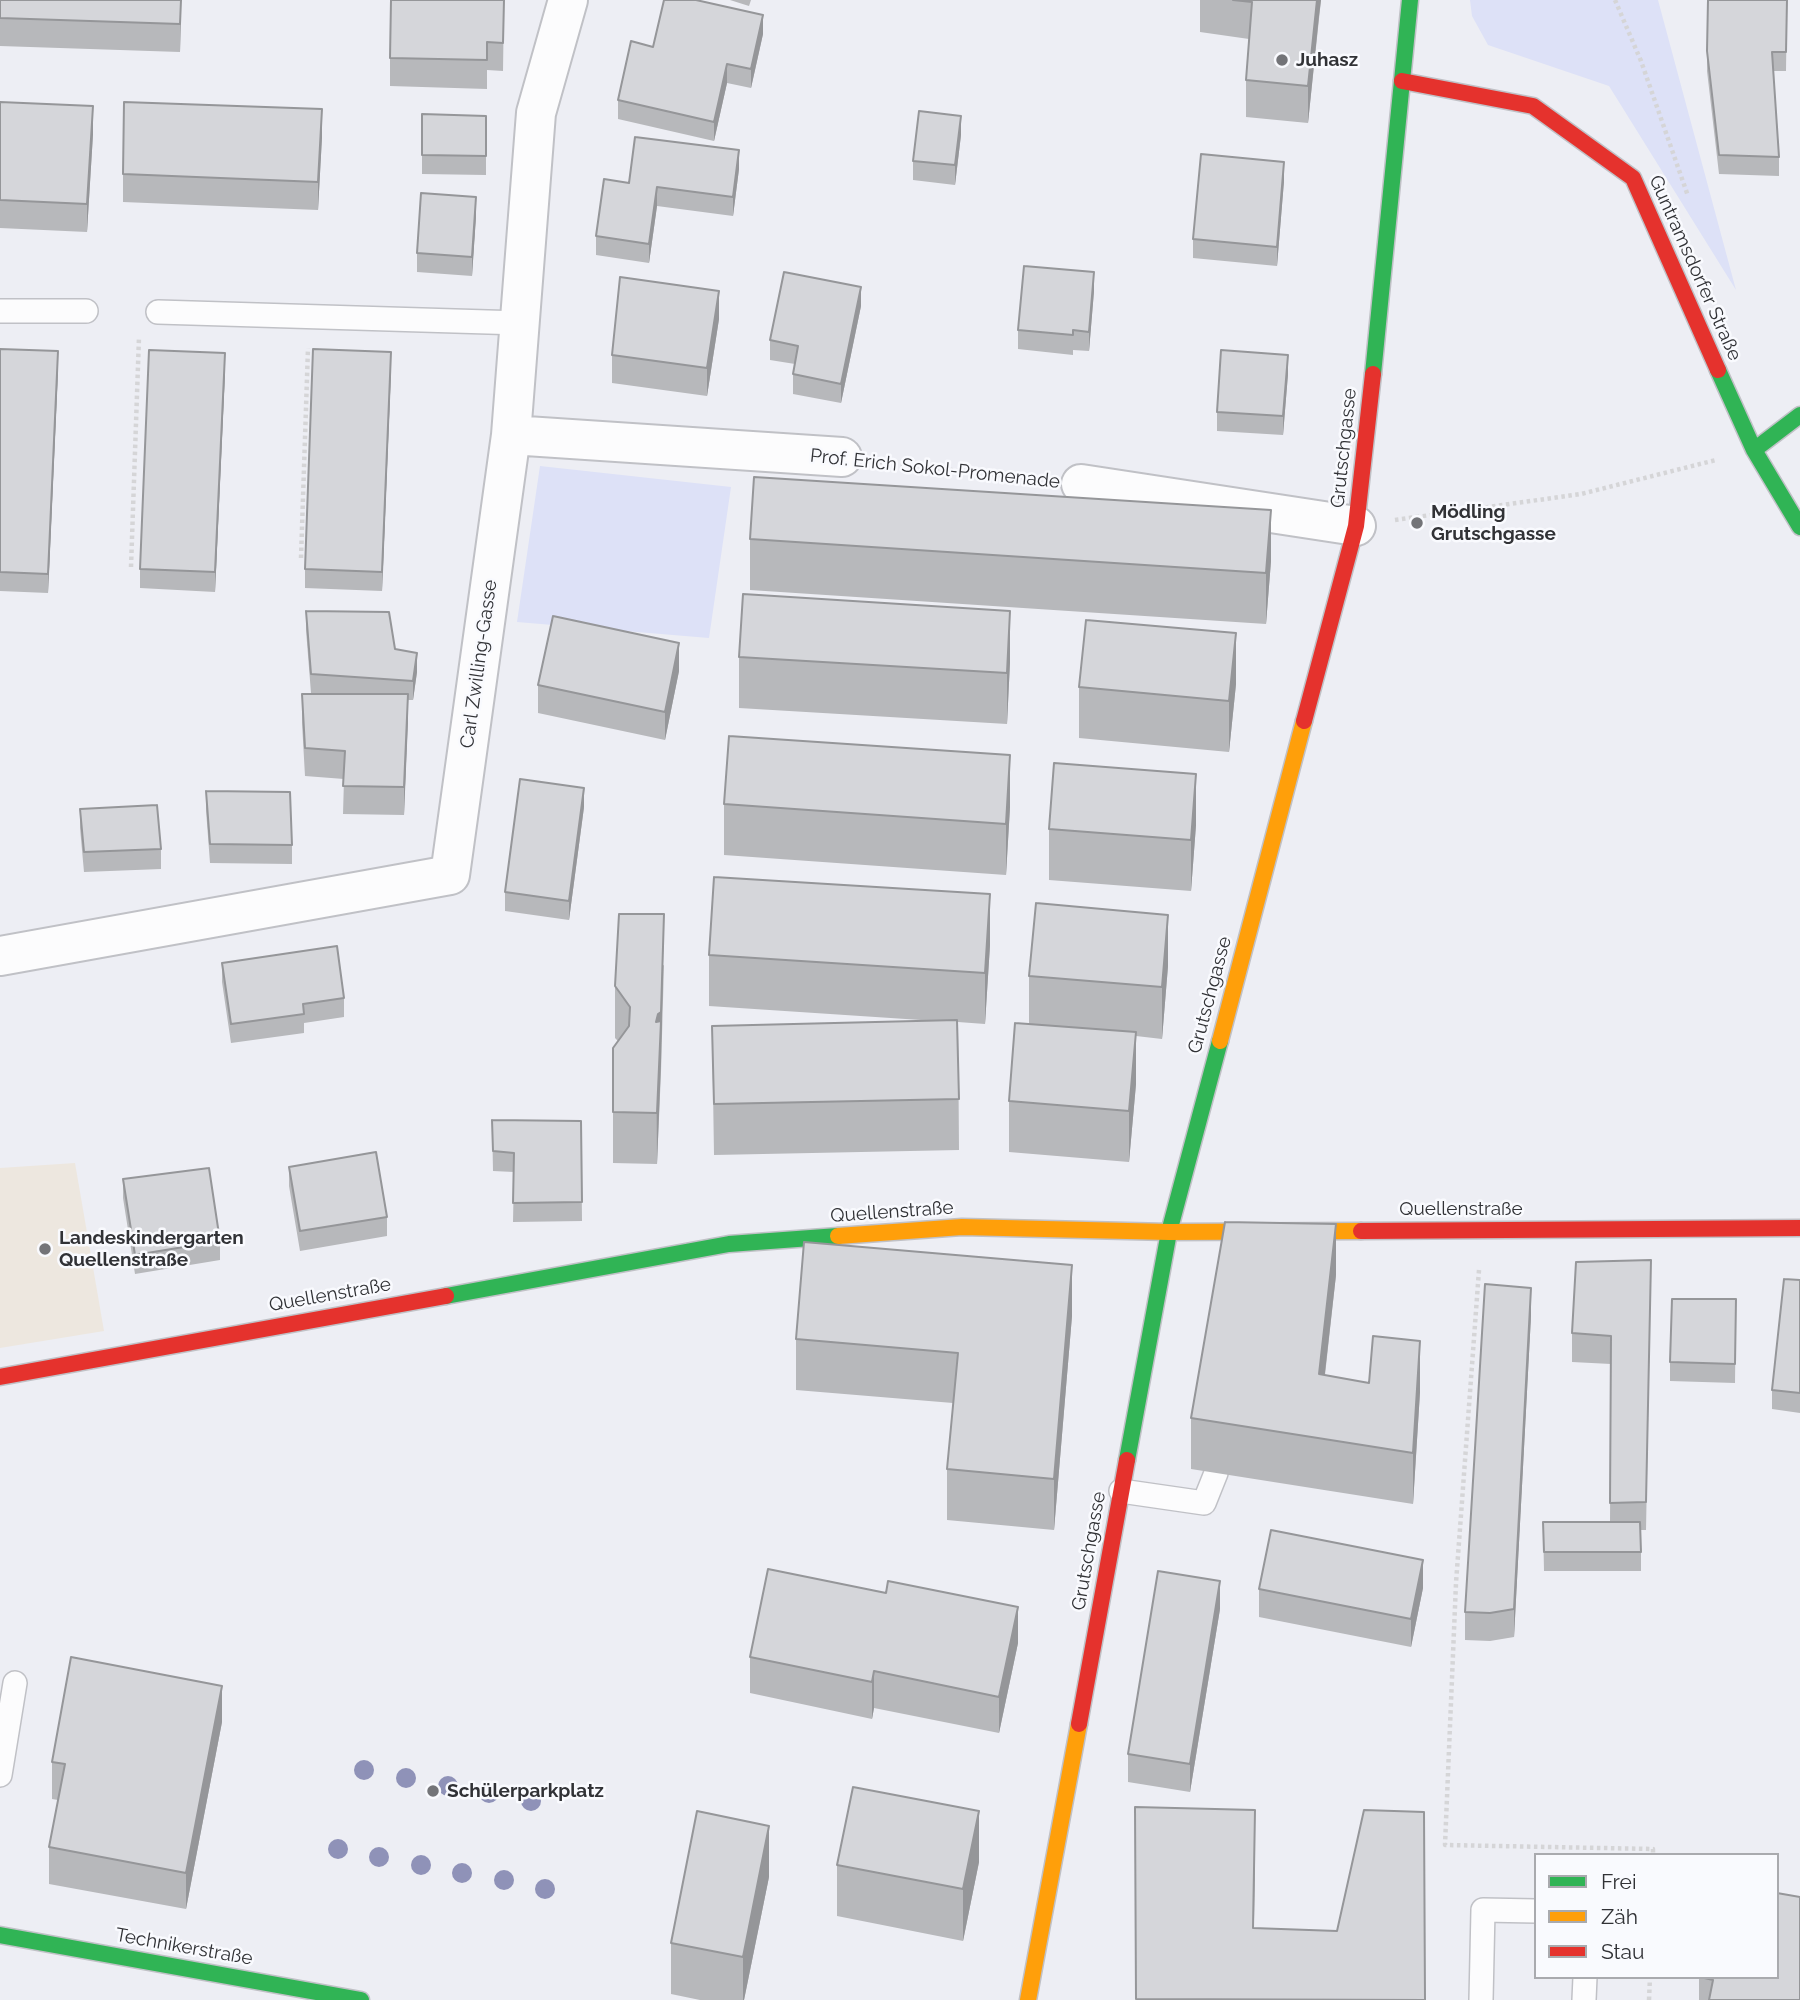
<!DOCTYPE html>
<meta charset="utf-8">
<style>
body{margin:0}
#map{position:relative;width:1800px;height:2000px;overflow:hidden;background:#edeef4;font-family:Raleway,sans-serif}
canvas{display:block}
.legend{position:absolute;left:1534px;top:1853px;width:245px;height:126px;box-sizing:border-box;background:#f9fafe;border:2px solid #a9aaae;margin:0;padding:9px 12px;list-style:none;font-size:21px;color:#313236}
.legend li{display:flex;align-items:center;gap:14px;height:35px}
.legend b{width:35px;border:2px solid #a9aaae}
</style>
<div id="map">
<canvas width="1800" height="2000"></canvas>
<ul class="legend">
<li><b style="height:9px;background:#30b455"></b>Frei</li>
<li><b style="height:9px;background:#ff9f0a"></b>Zäh</li>
<li><b style="height:9px;background:#e5322d"></b>Stau</li>
</ul>
</div>
<script>
const context = document.querySelector('canvas').getContext('2d');
context.lineJoin = 'round';
function fillPath(path, color) { context.fillStyle = color; context.fill(path, 'evenodd'); }
const shape = rows => new Path2D(rows.map(r => 'M' + r).join(''));
function stroke(path, color, width, dash) { context.strokeStyle = color; context.lineWidth = width; context.lineCap = dash ? 'butt' : 'round'; context.setLineDash(dash || []); context.stroke(path); }
function drawText(font, color, halo, rows, align = 'center') {
  context.font = font + ' Raleway,sans-serif'; context.lineWidth = 5; context.setLineDash([]); context.textBaseline = 'middle'; context.strokeStyle = halo; context.fillStyle = color; for (const [text, x, y, turn = 0] of rows) {
    context.save(); context.translate(x, y); context.rotate((+turn || 0) * Math.PI / 180); context.textAlign = isNaN(turn) ? turn : align; if (halo) context.strokeText(text, 0, 0); context.fillText(text, 0, 0); context.restore();
  }
}
const education = shape([
 [75,1163,104,1331,0,1348,0,1168]
]);
const green = shape([
 [1470,0,1658,0,1736,290,1609,86,1488,45,1472,16],
 [540,466,731,487,709,638,517,622]
]);
const path = shape([
 [1615,0,1641,61,1688,196],
 [880,462,1042,480],
 [1395,520,1581,494,1716,460],
 [301,558,308,348],
 [131,567,139,337],
 [1479,1270,1456,1583,1445,1845,1653,1849,1653,1855],
 [1649,2000,1650,1977]
]);
const lane = shape([
 [0,311,86,311],
 [158,312,521,323],
 [1121,1491,1204,1503,1216,1473],
 [0,1775,15,1683],
 [1481,2000,1483,1910,1536,1911],
 [1584,2000,1585,1977]
]);
const street = shape([
 [511,435,842,457],
 [1081,484,1356,526],
 [0,956,450,875,511,435,536,113,568,0]
]);
const fast = shape([
 [1718,370,1754,450,1800,527],
 [1373,374,1410,0],
 [1754,450,1800,415],
 [446,1296,729,1244,838,1236],
 [1127,1460,1169,1232,1220,1041],
 [0,1935,361,2000]
]);
const slow = shape([
 [1220,1041,1304,721],
 [838,1236,962,1227,1169,1232,1361,1231],
 [1028,2000,1079,1724]
]);
const jam = shape([
 [1402,81,1533,106,1633,178,1718,370],
 [1304,721,1356,526,1373,374],
 [1361,1231,1800,1228],
 [0,1377,446,1296],
 [1079,1724,1127,1460]
]);
const trees = [
 [364,1770],
 [406,1778],
 [448,1786],
 [489,1793],
 [531,1801],
 [338,1849],
 [379,1857],
 [421,1865],
 [462,1873],
 [504,1880],
 [545,1889]
];
const wall = shape([
 [0,0,181,0,180,52,0,46],
 [504,0,503,71,487,70,487,89,390,86,390,58],
 [730,0,751,0,749,6],
 [1200,0,1321,0,1308,123,1246,117,1246,80,1249,39,1200,32],
 [1787,0,1786,71,1773,71,1779,157,1779,176,1719,174,1707,71,1707,51],
 [763,34,751,88,727,83,714,141,618,119,618,100,653,47],
 [0,102,93,134,87,232,0,228],
 [422,114,486,116,486,175,422,174],
 [961,135,955,185,913,180,913,161],
 [322,137,318,210,123,202,123,174],
 [739,169,733,216,657,206,649,263,596,255,596,236,629,183],
 [1284,181,1277,266,1193,258,1193,239],
 [476,216,472,276,417,272,417,253],
 [1094,291,1089,351,1073,350,1073,355,1018,349,1018,330],
 [861,306,841,403,793,394,793,374,795,364,770,360,770,340],
 [719,319,707,396,612,383,612,355],
 [0,349,58,370,48,593,0,591],
 [391,371,382,591,305,588,305,569],
 [225,372,215,592,140,588,140,569],
 [1288,374,1283,435,1217,431,1217,412],
 [750,539,1271,561,1266,624,750,590],
 [306,611,395,649,417,672,413,700,408,700,404,815,343,814,344,779,305,776,302,723,302,694,328,694,311,693,306,630],
 [739,657,1010,662,1007,724,739,708],
 [679,671,665,740,538,713,538,685],
 [1236,684,1229,752,1079,738,1079,687],
 [206,791,292,845,292,864,210,863,206,810],
 [724,804,1010,807,1006,875,724,855],
 [584,807,569,920,505,911,505,892],
 [80,809,161,849,161,869,84,872,80,828],
 [1196,825,1191,891,1049,880,1049,829],
 [990,945,985,1024,958,1022,959,1150,714,1155,712,1026,936,1021,709,1006,709,955],
 [222,963,344,998,344,1017,304,1023,304,1033,231,1043,222,982],
 [664,965,661,1072,657,1164,613,1163,613,1048,618,1041,615,1038,615,986],
 [1168,966,1162,1039,1136,1036,1136,1084,1129,1162,1009,1152,1009,1101,1029,1024,1029,976],
 [492,1120,581,1121,582,1221,513,1222,514,1172,493,1171],
 [289,1167,387,1217,387,1236,300,1251,289,1186],
 [123,1179,220,1241,220,1260,135,1274,123,1198],
 [1651,1260,1646,1530,1641,1530,1641,1571,1544,1571,1543,1522,1610,1522,1611,1364,1572,1362,1572,1333],
 [1336,1275,1325,1375,1420,1392,1413,1504,1191,1469,1191,1418],
 [1800,1280,1800,1413,1772,1409,1772,1390],
 [1736,1299,1735,1383,1670,1381,1670,1362],
 [1072,1316,1054,1530,947,1520,947,1469,953,1403,796,1390,796,1339],
 [1531,1316,1514,1637,1490,1641,1465,1640,1465,1612],
 [1423,1588,1411,1647,1259,1617,1259,1589],
 [1220,1609,1190,1792,1128,1782,1128,1754],
 [1018,1643,999,1733,874,1708,872,1719,750,1693,750,1657],
 [222,1722,186,1909,49,1884,49,1847,58,1800,52,1799,52,1762],
 [979,1862,963,1941,837,1916,837,1865],
 [769,1877,744,2000,700,2000,671,1994,671,1943],
 [1699,1977,1800,2000,1699,2000]
]);
const shadedWall = shape([
 [181,0,181,13,180,52,180,24],
 [1317,0,1319,0,1319,16,1308,123,1308,86],
 [1319,0,1321,0,1319,16],
 [763,15,763,34,751,88,751,69],
 [727,64,727,83,714,141,714,122],
 [93,106,93,134,87,232,87,204],
 [322,109,322,137,318,210,318,182],
 [961,116,961,135,955,185,955,165],
 [739,150,739,169,733,216,733,197],
 [1284,162,1284,181,1277,266,1277,247],
 [657,187,657,206,649,263,649,244],
 [476,197,476,216,472,276,472,257],
 [1094,272,1094,291,1089,351,1089,332],
 [861,287,861,306,841,403,841,384],
 [719,291,719,319,707,396,707,368],
 [58,351,58,370,48,593,48,574],
 [391,352,391,371,382,591,382,572],
 [225,353,225,372,215,592,215,572],
 [1288,355,1288,374,1283,435,1283,416],
 [1271,510,1271,561,1266,624,1266,573],
 [1010,611,1010,662,1007,724,1007,673],
 [1236,633,1236,684,1229,752,1229,701],
 [679,643,679,671,665,740,665,712],
 [417,653,417,672,413,700,413,681],
 [408,694,408,722,404,815,404,787],
 [1010,755,1010,807,1006,875,1006,824],
 [1196,774,1196,825,1191,891,1191,840],
 [584,788,584,807,569,920,569,901],
 [990,894,990,945,985,1024,985,973],
 [664,914,661,1063,657,1164,656,1022],
 [1168,915,1168,966,1162,1039,1162,987],
 [1136,1032,1136,1084,1129,1162,1129,1111],
 [1336,1224,1336,1275,1319,1425,1319,1374],
 [1072,1265,1072,1316,1054,1530,1054,1479],
 [1531,1288,1531,1316,1514,1637,1514,1609],
 [1420,1341,1420,1392,1413,1504,1413,1453],
 [1423,1560,1423,1588,1411,1647,1411,1619],
 [1220,1581,1220,1609,1190,1792,1190,1764],
 [1018,1607,1018,1643,999,1733,999,1697],
 [874,1671,874,1708,872,1719,872,1682],
 [222,1686,222,1722,186,1909,186,1873],
 [1255,1810,1255,1861,1253,1979,1253,1928],
 [979,1811,979,1862,963,1941,963,1889],
 [769,1826,769,1877,744,2000,743,2000,743,1957]
]);
const building = shape([
 [0,0,181,0,180,24,0,18,0,0],
 [391,0,504,0,503,43,487,42,487,60,390,58,391,0],
 [664,0,696,0,763,15,751,69,727,64,714,122,618,100,631,41,653,47,664,0],
 [1233,0,1317,0,1308,86,1246,80,1252,2,1233,0],
 [1708,0,1787,0,1786,52,1772,52,1779,157,1719,155,1707,51,1708,0],
 [0,102,93,106,87,204,0,200,0,102],
 [124,102,322,109,318,182,123,174,124,102],
 [919,111,961,116,955,165,913,161,919,111],
 [422,114,486,116,486,156,422,155,422,114],
 [635,137,739,150,733,197,657,187,649,244,596,236,604,179,629,183,635,137],
 [1201,154,1284,162,1277,247,1193,239,1201,154],
 [421,193,476,197,472,257,417,253,421,193],
 [1024,266,1094,272,1089,332,1073,330,1073,335,1018,330,1024,266],
 [784,272,861,287,841,384,793,374,798,346,770,340,784,272],
 [620,277,719,291,707,368,612,355,620,277],
 [0,349,58,351,48,574,0,572,0,349],
 [313,349,391,352,382,572,305,569,313,349],
 [149,350,225,353,215,572,140,569,149,350],
 [1221,350,1288,355,1283,416,1217,412,1221,350],
 [754,477,1271,510,1266,573,750,539,754,477],
 [743,594,1010,611,1007,673,739,657,743,594],
 [306,611,389,612,395,649,417,653,413,681,311,674,306,611],
 [553,616,679,643,665,712,538,685,553,616],
 [1086,620,1236,633,1229,701,1079,687,1086,620],
 [302,694,408,694,404,787,343,786,345,751,305,748,302,694],
 [729,736,1010,755,1006,824,724,804,729,736],
 [1054,763,1196,774,1191,840,1049,829,1054,763],
 [520,779,584,788,569,901,505,892,520,779],
 [206,791,290,792,292,845,210,844,206,791],
 [157,805,161,849,84,852,80,809,157,805],
 [714,877,990,894,985,973,709,955,714,877],
 [1036,903,1168,915,1162,987,1029,976,1036,903],
 [619,914,664,914,661,1012,658,1014,656,1022,661,1021,657,1113,613,1112,613,1048,629,1026,630,1007,615,986,619,914],
 [337,946,344,998,303,1004,304,1014,231,1024,222,963,337,946],
 [957,1020,959,1099,714,1104,712,1026,957,1020],
 [1015,1023,1136,1032,1129,1111,1009,1101,1015,1023],
 [492,1120,581,1121,582,1202,513,1203,514,1153,493,1151,492,1120],
 [376,1152,387,1217,300,1231,289,1167,376,1152],
 [209,1168,220,1241,135,1255,123,1179,209,1168],
 [1225,1222,1336,1224,1319,1374,1369,1383,1373,1336,1420,1341,1413,1453,1191,1418,1225,1222],
 [804,1242,1072,1265,1054,1479,947,1469,958,1353,796,1339,804,1242],
 [1651,1260,1646,1502,1610,1503,1611,1336,1572,1333,1576,1262,1651,1260],
 [1784,1279,1800,1280,1800,1393,1772,1390,1784,1279],
 [1485,1284,1531,1288,1514,1609,1490,1613,1465,1612,1485,1284],
 [1672,1299,1736,1299,1735,1364,1670,1362,1672,1299],
 [1543,1522,1640,1522,1641,1552,1544,1552,1543,1522],
 [1271,1530,1423,1560,1411,1619,1259,1589,1271,1530],
 [768,1569,886,1593,888,1581,1018,1607,999,1697,874,1671,872,1682,750,1657,768,1569],
 [1158,1571,1220,1581,1190,1764,1128,1754,1158,1571],
 [71,1657,222,1686,186,1873,49,1847,65,1764,52,1762,71,1657],
 [853,1787,979,1811,963,1889,837,1865,853,1787],
 [1135,1807,1255,1810,1253,1928,1337,1931,1364,1810,1424,1812,1425,2000,1136,1999,1135,1807],
 [697,1811,769,1826,743,1957,671,1943,697,1811],
 [1777,1893,1800,1897,1800,2000,1709,2000,1713,1980,1700,1977,1777,1977,1777,1893]
]);
const markers = [
 [1282,60,7,"#737478"],
 [1417,523,7,"#737478"],
 [45,1249,7,"#737478"],
 [433,1791,7,"#737478"]
];
const poiNames = [
 ["Juhasz",1296,60],
 ["Mödling",1431,512],
 ["Grutschgasse",1431,534],
 ["Landeskindergarten",59,1238],
 ["Quellenstraße",59,1260],
 ["Schülerparkplatz",447,1791]
];
const streetNames = [
 ["Guntramsdorfer Straße",1695,268,66],
 ["Grutschgasse",1344,448,-84],
 ["Prof. Erich Sokol-Promenade",935,469,6],
 ["Carl Zwilling-Gasse",479,664,-82],
 ["Grutschgasse",1210,995,-75],
 ["Quellenstraße",1461,1209],
 ["Quellenstraße",892,1212,-4],
 ["Quellenstraße",330,1295,-10],
 ["Grutschgasse",1089,1551,-80],
 ["Technikerstraße",184,1947,10]
];
fillPath(education, '#ede7df');
fillPath(green, '#dde1f7');
stroke(lane, '#c0c1c6', 26);
stroke(street, '#c0c1c6', 42);
stroke(fast, '#c0c1c6', 19);
stroke(slow, '#c0c1c6', 19);
stroke(jam, '#c0c1c6', 19);
stroke(path, '#d5d5d7', 4.5, [3.5, 3.5]);
stroke(lane, '#fcfcfd', 23);
stroke(street, '#fcfcfd', 38);
stroke(fast, '#30b455', 16);
stroke(slow, '#ff9f0a', 16);
stroke(jam, '#e5322d', 16);
context.fillStyle = '#8f92b8';
for (const [x, y] of trees) { context.beginPath(); context.arc(x, y, 10, 0, 2 * Math.PI); context.fill(); }
fillPath(wall, '#b7b8bb');
fillPath(shadedWall, '#959699');
fillPath(building, '#d5d6da');
stroke(building, '#959699', 2);
for (const [x, y, r, color] of markers) { const dot = new Path2D(); dot.arc(x, y, r, 0, 2 * Math.PI); context.fillStyle = color; context.fill(dot); stroke(dot, '#f9fafe', 2.5); }
drawText('bold 19px', '#313236', '#f9fafe', poiNames, 'left');
drawText('19px', '#313236', '#f9fafe', streetNames);
</script>
